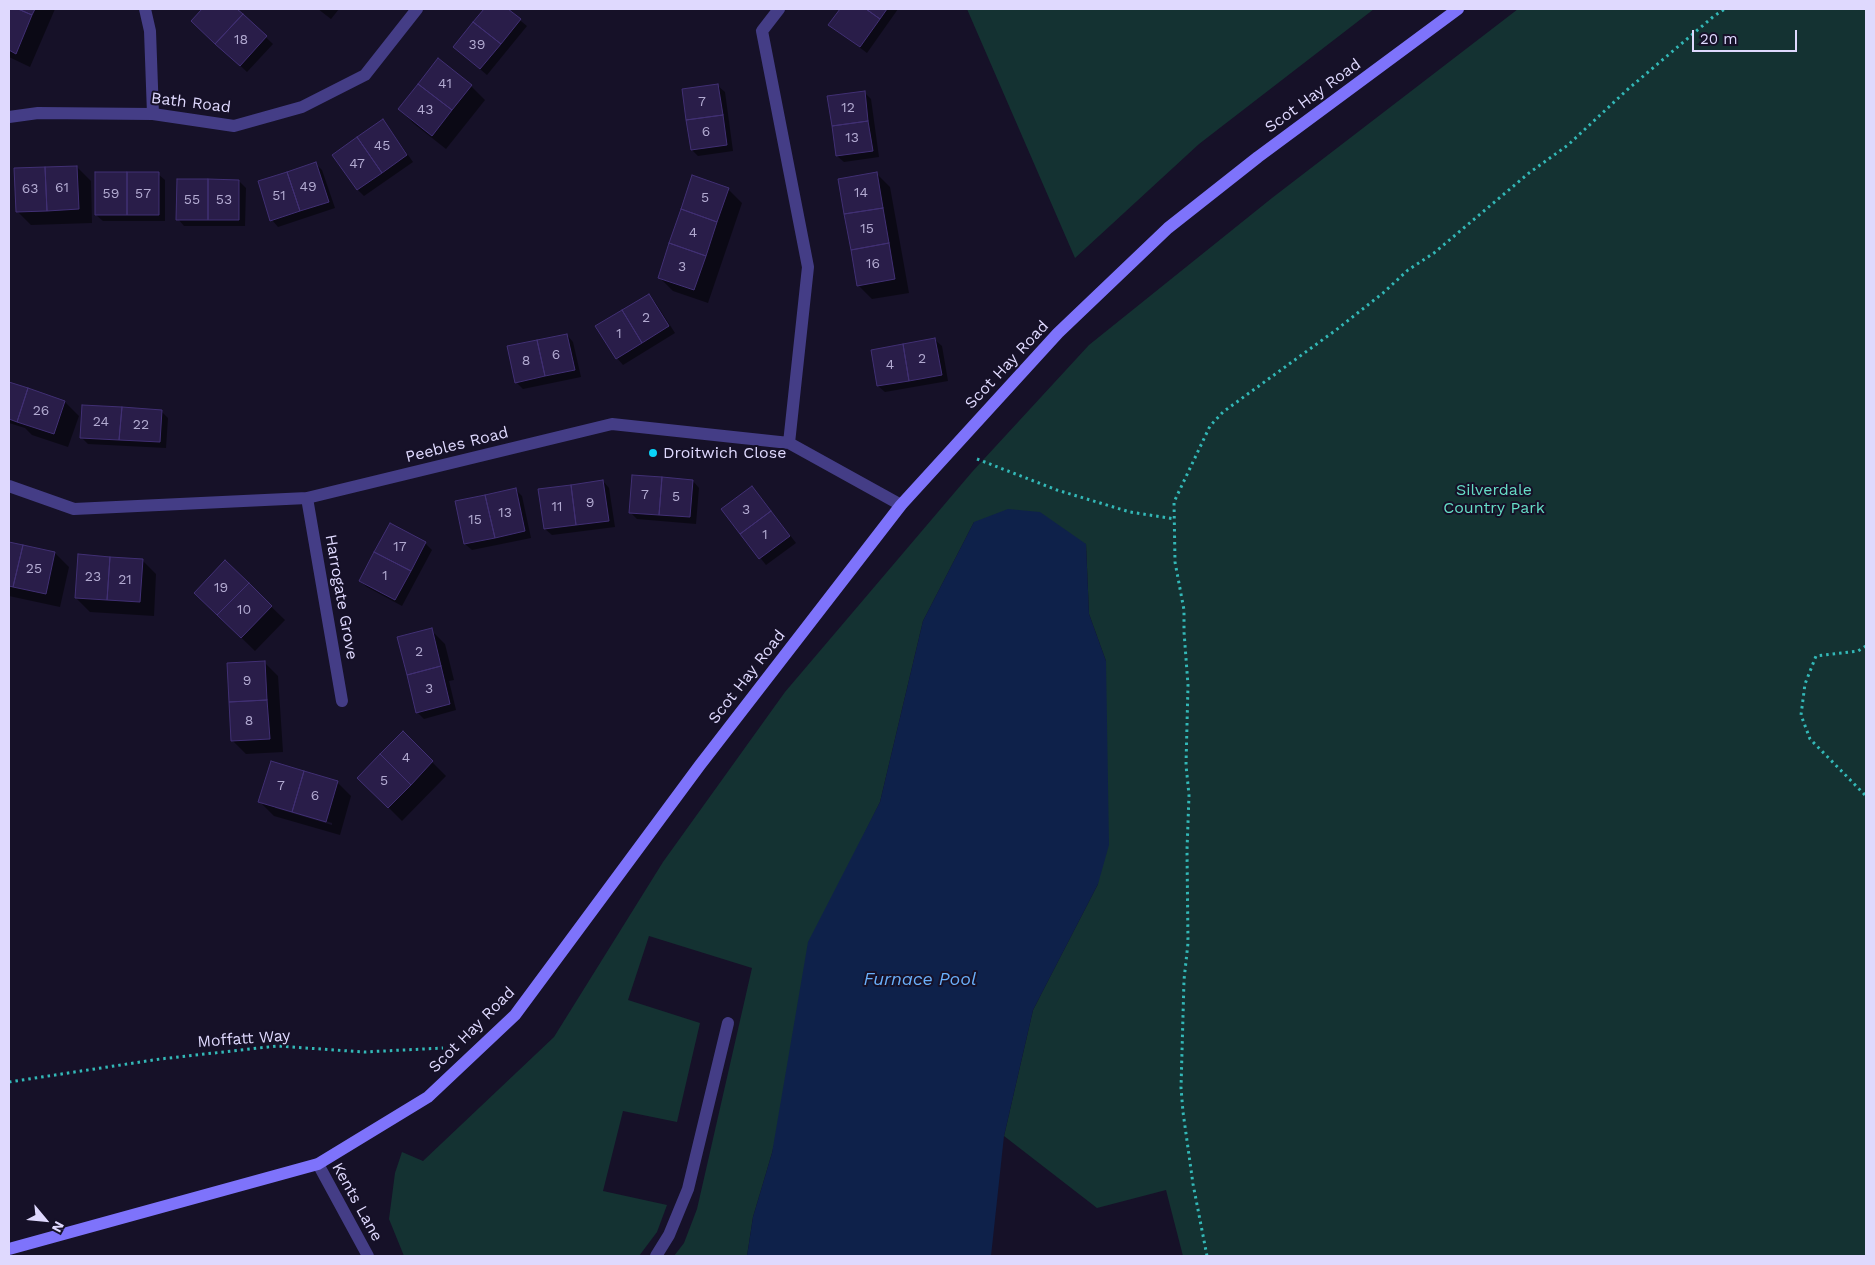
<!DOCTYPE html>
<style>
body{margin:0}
#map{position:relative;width:1875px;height:1265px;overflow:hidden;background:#161128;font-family:"Work Sans",sans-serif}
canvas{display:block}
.frame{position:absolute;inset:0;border:10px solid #dfd9fe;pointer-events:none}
.north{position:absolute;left:20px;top:1195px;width:50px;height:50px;-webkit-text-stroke:4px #161128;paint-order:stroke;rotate:118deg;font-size:14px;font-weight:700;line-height:20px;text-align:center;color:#dfd9fe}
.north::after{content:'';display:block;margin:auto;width:18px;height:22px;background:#dfd9fe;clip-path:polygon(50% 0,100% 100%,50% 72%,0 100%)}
.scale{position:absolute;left:1692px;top:30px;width:105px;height:22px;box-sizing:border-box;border:2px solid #dfd9fe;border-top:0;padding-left:6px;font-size:15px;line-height:18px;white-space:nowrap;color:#dfd9fe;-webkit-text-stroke:4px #161128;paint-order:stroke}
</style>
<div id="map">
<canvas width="1875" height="1265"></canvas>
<div class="frame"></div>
<div class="north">N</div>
<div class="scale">20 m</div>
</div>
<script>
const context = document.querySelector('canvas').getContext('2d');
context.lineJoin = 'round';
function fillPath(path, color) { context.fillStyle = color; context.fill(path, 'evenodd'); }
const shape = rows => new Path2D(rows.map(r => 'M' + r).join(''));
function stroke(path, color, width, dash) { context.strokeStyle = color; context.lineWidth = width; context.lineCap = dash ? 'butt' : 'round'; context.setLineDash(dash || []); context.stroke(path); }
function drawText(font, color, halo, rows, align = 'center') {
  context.font = font + ' "Work Sans",sans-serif'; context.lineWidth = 4; context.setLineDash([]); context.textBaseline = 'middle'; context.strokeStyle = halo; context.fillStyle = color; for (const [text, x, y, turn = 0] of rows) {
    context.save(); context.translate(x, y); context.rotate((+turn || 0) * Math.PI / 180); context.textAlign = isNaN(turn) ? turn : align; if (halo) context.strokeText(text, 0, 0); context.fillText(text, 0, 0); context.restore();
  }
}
const green = shape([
 [967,9,1374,9,1199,144,1075,258],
 [1518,9,1866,9,1866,1256,1183,1256,1166,1190,1097,1208,1004,1136,1033,1010,1098,884,1106,661,1089,614,1086,544,974,522,923,621,880,802,847,869,772,1153,753,1217,747,1256,674,1256,684,1243,697,1209,752,968,649,936,628,1000,700,1023,677,1122,623,1111,603,1191,667,1205,657,1232,639,1256,404,1256,389,1219,395,1173,402,1152,423,1161,554,1037,663,862,785,692,972,472,1089,345,1272,198]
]);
const water = shape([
 [1008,509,1040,512,1086,544,1089,614,1106,661,1109,845,1098,884,1033,1010,1004,1136,991,1256,747,1256,753,1217,772,1153,808,942,880,802,923,621,974,522]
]);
const shadow = shape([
 [9,9,55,9,30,67,9,57],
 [204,9,236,9,273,44,247,72,193,21],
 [318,9,339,9,331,19],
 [485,9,506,9,527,26,487,75,454,47],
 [841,9,898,9,867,53,830,25],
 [471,86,485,100,446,149,413,123,400,109],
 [718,86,725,92,733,151,698,156,692,150],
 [864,92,871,99,879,157,844,162,837,156],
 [382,121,389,128,413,162,364,196,358,190,334,155],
 [316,164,322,170,335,208,278,227,272,220],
 [77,167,91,181,92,223,31,225,17,211],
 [876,173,890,187,909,293,872,299,858,285],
 [158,174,165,180,165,221,103,221,96,215],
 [239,181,246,188,245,226,184,226,178,219],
 [728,189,742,203,708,303,673,291,659,277],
 [648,295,655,302,675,333,623,365,617,358],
 [567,335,573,342,581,377,523,389,516,382],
 [935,340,942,346,948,381,885,392,878,386],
 [9,384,65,402,79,416,68,447,32,435,25,428,9,423],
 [161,411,168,418,166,448,88,444,81,437],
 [603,481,609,488,615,527,552,535,545,529],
 [693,481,699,488,696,524,637,519,630,512],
 [516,490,522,496,531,538,472,550,465,544,456,502],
 [758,494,796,543,766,565,722,510],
 [391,525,426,544,432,550,402,606,367,587,360,581],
 [9,543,55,553,69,567,60,607,9,596],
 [142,560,156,574,154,616,90,612,76,598],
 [225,562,285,620,255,651,209,606],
 [431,630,445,644,454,680,449,681,456,710,424,719,417,712],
 [264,662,278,676,283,752,246,754,232,740],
 [403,733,446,776,402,821,359,778],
 [337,782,351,796,340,835,274,816,260,802],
 [275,806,332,823,332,825,275,808]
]);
const building = shape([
 [9,9,18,9,32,15,16,54,9,50,9,9],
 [18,9,35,9,32,15,18,9],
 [202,9,237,9,243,14,215,44,191,21,202,9],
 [484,9,508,9,521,19,501,44,473,22,484,9],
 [840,9,866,9,880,19,860,47,828,25,840,9],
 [866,9,887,9,880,19,866,9],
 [243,14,267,36,240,66,215,44,243,14],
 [473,22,501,44,480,69,453,47,473,22],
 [438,58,472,85,452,110,418,84,438,58],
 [418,84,452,110,432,136,398,109,418,84],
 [718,84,723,115,686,120,682,89,718,84],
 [865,91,868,121,832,126,827,96,865,91],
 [723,115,727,145,691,150,686,120,723,115],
 [383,119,407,155,382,173,357,137,383,119],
 [868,121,873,151,836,156,832,126,868,121],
 [357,137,382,173,357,190,332,155,357,137],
 [316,162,329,202,300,211,287,172,316,162],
 [77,166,79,209,47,211,45,167,77,166],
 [45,167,47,211,16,212,14,168,45,167],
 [95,172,127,172,127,215,95,215,95,172],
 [127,172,159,172,159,215,127,215,127,172],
 [287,172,300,211,270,221,258,181,287,172],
 [877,172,883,208,844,214,838,179,877,172],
 [692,175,729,188,717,222,681,209,692,175],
 [177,179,208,179,208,220,176,220,177,179],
 [208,179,239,180,239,220,208,220,208,179],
 [883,208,889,243,851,250,844,214,883,208],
 [681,209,717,222,706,256,669,243,681,209],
 [669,243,706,256,694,290,658,278,669,243],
 [889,243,895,279,857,286,851,250,889,243],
 [649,294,669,326,642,343,622,310,649,294],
 [622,310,642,343,616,359,595,326,622,310],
 [567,334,575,370,545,376,537,340,567,334],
 [935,338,942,375,909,381,903,344,935,338],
 [537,340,545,376,515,383,507,346,537,340],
 [903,344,909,381,877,386,871,350,903,344],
 [9,382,28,388,17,422,9,419,9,382],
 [28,388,65,401,54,434,17,422,28,388],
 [82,405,122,407,119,440,80,438,82,405],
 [122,407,162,410,160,442,119,440,122,407],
 [632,475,662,477,659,515,629,513,632,475],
 [662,477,693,480,690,517,659,515,662,477],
 [603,480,609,521,576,525,571,485,603,480],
 [571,485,576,525,544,529,538,489,571,485],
 [752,486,771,511,740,534,721,509,752,486],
 [516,488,525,531,495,538,485,495,516,488],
 [485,495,495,538,464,544,455,501,485,495],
 [771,511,790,536,759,559,740,534,771,511],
 [390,523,426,542,411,571,374,552,390,523],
 [9,542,23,545,13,587,9,586,9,542],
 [23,545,55,552,46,594,13,587,23,545],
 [374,552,411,571,395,600,359,581,374,552],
 [78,554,110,557,107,600,75,598,78,554],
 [110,557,143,559,140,602,107,600,110,557],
 [225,560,249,583,217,615,194,593,225,560],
 [249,583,272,606,241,638,217,615,249,583],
 [432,628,441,666,407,675,397,637,432,628],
 [265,661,267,700,229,702,227,663,265,661],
 [441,666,450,704,416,713,407,675,441,666],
 [267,700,270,739,231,741,229,702,267,700],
 [403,731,433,761,411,785,380,754,403,731],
 [380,754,411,785,388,808,357,778,380,754],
 [271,761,304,771,292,812,258,802,271,761],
 [304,771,338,781,326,822,292,812,304,771]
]);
const path = shape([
 [977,459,1057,490,1130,512,1175,519],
 [1866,646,1858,651,1816,656,1805,684,1801,715,1810,739,1866,796],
 [9,1082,160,1059,277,1046,364,1052,443,1048],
 [1207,1256,1193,1184,1183,1112,1181,1088,1184,980,1188,943,1187,850,1189,795,1186,765,1188,685,1184,632,1184,610,1175,562,1174,502,1210,426,1223,412,1336,330,1383,293,1408,270,1434,253,1529,173,1568,145,1627,90,1714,16,1725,9]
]);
const lane = shape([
 [656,1256,669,1235,688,1189,728,1023]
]);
const street = shape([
 [145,9,150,31,153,114],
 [779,9,762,31,808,267,789,443],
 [9,117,38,113,153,114,234,126,302,107,365,75,417,9],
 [9,486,74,509,307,498,612,424,789,443,901,505],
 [307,498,342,701],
 [318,1164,368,1256]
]);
const secondary = shape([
 [9,1249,318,1164,428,1097,515,1015,700,765,901,505,1058,333,1168,228,1258,157,1458,9]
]);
const markers = [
 [653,453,5,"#0ad3f9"]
];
const numberNames = [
 ["18",241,40],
 ["39",477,45],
 ["41",445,84],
 ["7",702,102],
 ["12",848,108],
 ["43",425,110],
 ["6",706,132],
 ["13",852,138],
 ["45",382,146],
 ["47",357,164],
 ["49",308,187],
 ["61",62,188],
 ["63",30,189],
 ["14",861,193],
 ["59",111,194],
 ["57",143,194],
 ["51",279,196],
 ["5",705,198],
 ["55",192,200],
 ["53",224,200],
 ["15",867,229],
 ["4",693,233],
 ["16",873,264],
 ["3",682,267],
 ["2",646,318],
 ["1",619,334],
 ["6",556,355],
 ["2",922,359],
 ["8",526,361],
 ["4",890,365],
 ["26",41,411],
 ["24",101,422],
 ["22",141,425],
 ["7",645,495],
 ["5",676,497],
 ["9",590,503],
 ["11",557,507],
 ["3",746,510],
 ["13",505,513],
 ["15",475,520],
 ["1",765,535],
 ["17",400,547],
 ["25",34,569],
 ["1",385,576],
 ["23",93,577],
 ["21",125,580],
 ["19",221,588],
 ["10",244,610],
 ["2",419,652],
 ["9",247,681],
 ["3",429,689],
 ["8",249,721],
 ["4",406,758],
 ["5",384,781],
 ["7",281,786],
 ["6",315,796]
];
const streetNames = [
 ["Scot Hay Road",1313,96,-36],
 ["Bath Road",191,103,7],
 ["Scot Hay Road",1007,365,-47],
 ["Peebles Road",457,445,-14],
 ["Harrogate Grove",341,597,80],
 ["Scot Hay Road",747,677,-52],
 ["Scot Hay Road",472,1030,-45],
 ["Moffatt Way",244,1039,-4],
 ["Kents Lane",357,1202,61]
];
const poiNames = [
 ["Droitwich Close",663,453]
];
const parkNames = [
 ["Silverdale",1494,490],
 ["Country Park",1494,508]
];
const waterNames = [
 ["Furnace Pool",920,980]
];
fillPath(green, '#143232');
fillPath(water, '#0e214a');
fillPath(shadow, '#0007');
fillPath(building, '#291d49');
stroke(building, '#413074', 1);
stroke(path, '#33b8b7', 3, [2.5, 4]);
stroke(lane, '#443d86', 12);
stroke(street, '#443d86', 12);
stroke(secondary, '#7e73fb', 12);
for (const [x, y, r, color] of markers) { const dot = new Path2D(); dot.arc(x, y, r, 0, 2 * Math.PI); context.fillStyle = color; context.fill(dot); stroke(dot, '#161128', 2); }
drawText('14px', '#b2aad1', null, numberNames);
drawText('16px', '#dfd9fe', '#161128', streetNames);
drawText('16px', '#dfd9fe', '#161128', poiNames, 'left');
drawText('16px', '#66ddc6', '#161128', parkNames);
drawText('italic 18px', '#6ab0fb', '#161128', waterNames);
</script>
